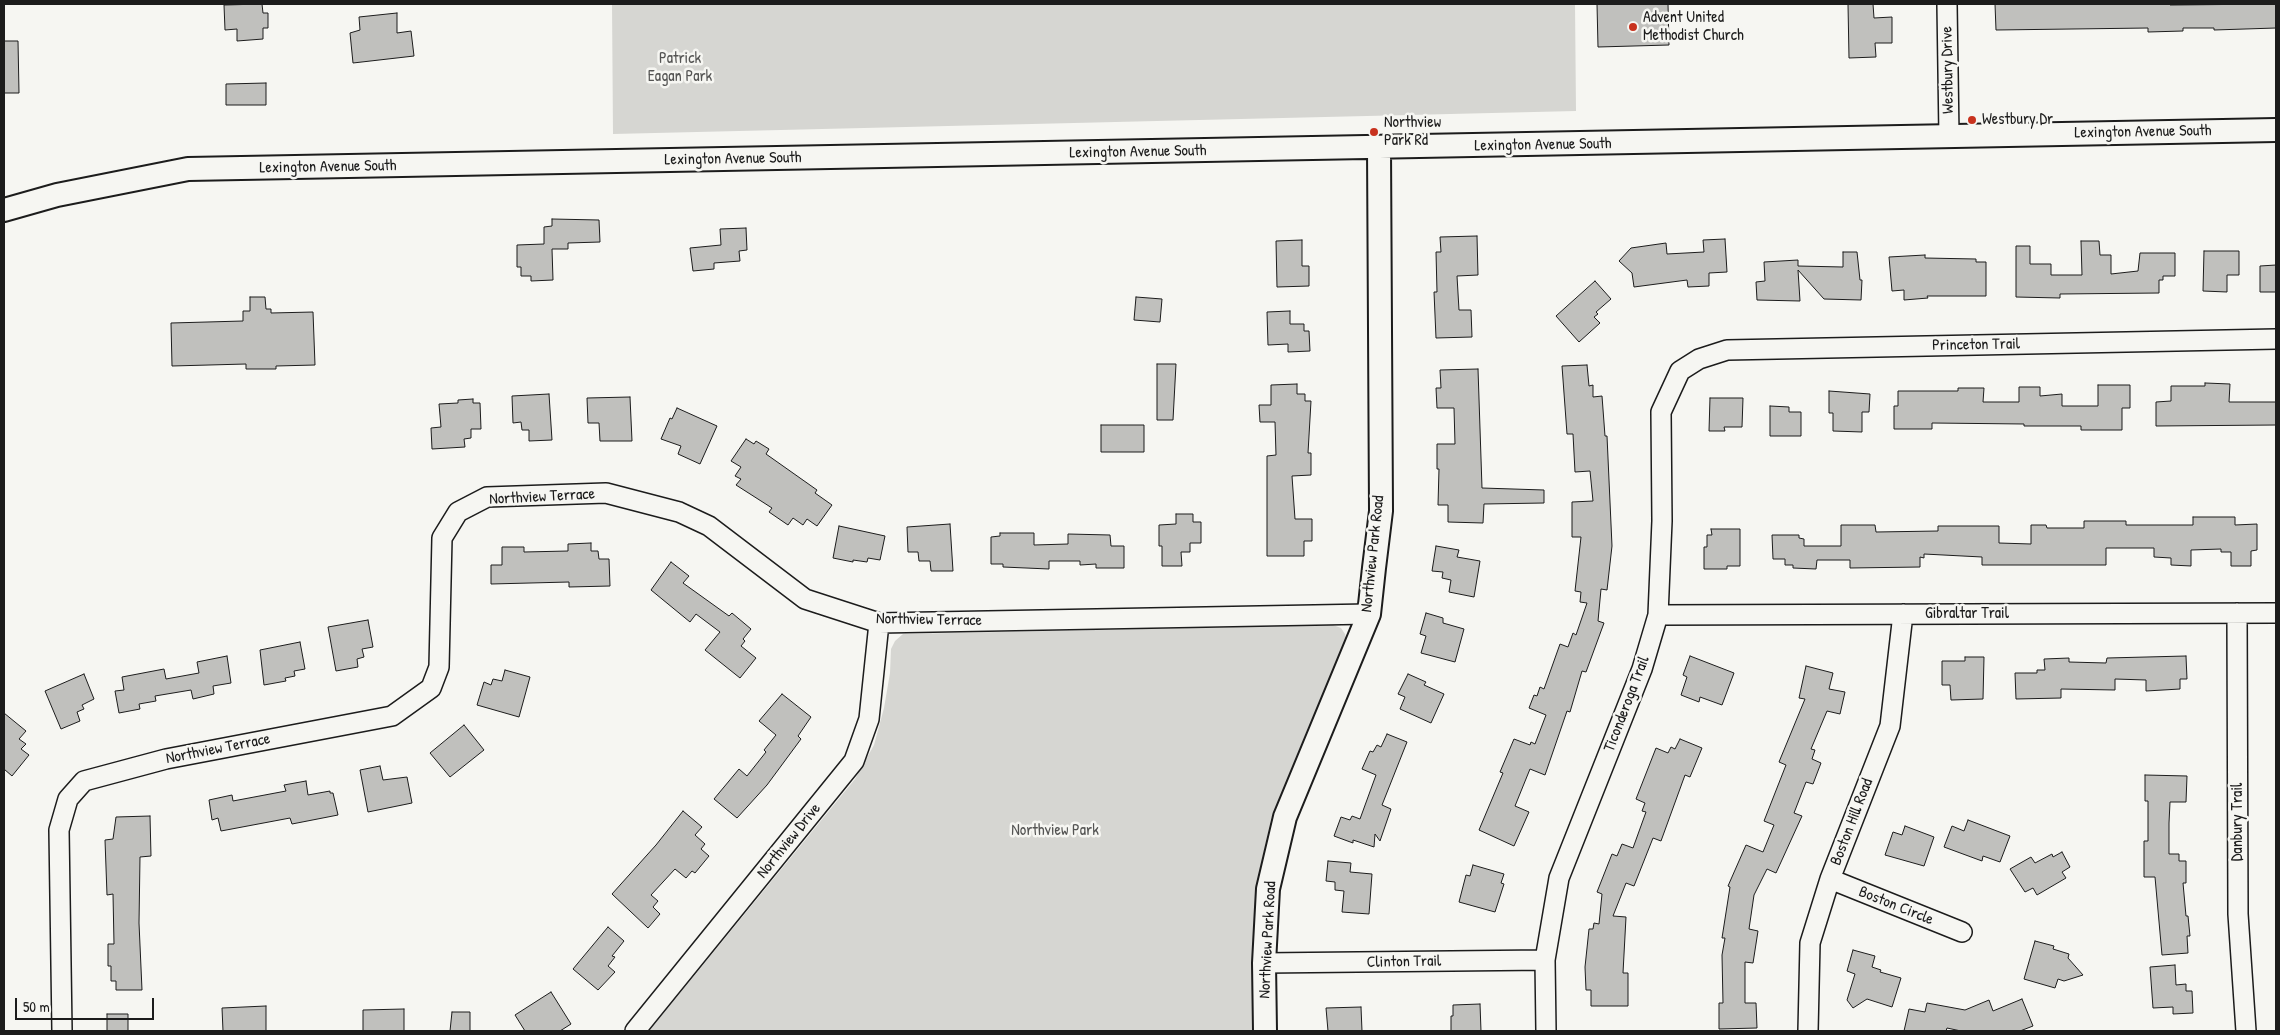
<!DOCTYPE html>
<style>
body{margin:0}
#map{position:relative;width:2280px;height:1035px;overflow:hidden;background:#f6f6f2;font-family:"Patrick Hand",sans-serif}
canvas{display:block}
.frame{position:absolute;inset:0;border:5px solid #1c1c1c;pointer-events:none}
.scale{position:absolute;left:15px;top:998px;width:139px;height:22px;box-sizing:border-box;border:2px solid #1c1c1c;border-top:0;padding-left:6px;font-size:15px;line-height:18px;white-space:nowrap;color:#1c1c1c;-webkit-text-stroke:4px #f6f6f2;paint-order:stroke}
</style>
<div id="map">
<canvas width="2280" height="1035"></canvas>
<div class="frame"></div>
<div class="scale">50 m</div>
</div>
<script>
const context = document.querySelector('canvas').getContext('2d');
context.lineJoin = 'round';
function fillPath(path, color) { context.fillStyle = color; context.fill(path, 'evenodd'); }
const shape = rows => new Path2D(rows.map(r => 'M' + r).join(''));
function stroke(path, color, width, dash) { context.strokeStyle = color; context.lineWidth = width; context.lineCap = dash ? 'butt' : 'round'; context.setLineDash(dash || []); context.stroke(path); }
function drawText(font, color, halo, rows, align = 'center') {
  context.font = font + ' "Patrick Hand",sans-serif'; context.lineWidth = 5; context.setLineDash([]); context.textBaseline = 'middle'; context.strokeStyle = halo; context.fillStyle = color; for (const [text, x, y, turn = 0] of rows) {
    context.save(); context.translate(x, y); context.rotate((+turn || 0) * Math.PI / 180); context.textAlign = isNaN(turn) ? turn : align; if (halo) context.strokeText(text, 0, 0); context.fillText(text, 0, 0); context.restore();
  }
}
const green = shape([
 [612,4,1575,4,1576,111,613,134],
 [1333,625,1341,628,1345,634,1347,643,1307,730,1271,819,1257,883,1255,1031,649,1031,855,779,874,745,884,708,890,673,891,649,895,641,903,634]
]);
const building = shape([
 [262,4,263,13,268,13,268,28,263,28,263,39,237,41,237,29,225,30,224,5,262,4],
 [1597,4,1668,4,1669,45,1598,47,1597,4],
 [1848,4,1873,4,1874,18,1892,17,1892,43,1875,43,1876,57,1849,58,1848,4],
 [1995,4,2170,4,2170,5,2276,4,2276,28,2214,30,2214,28,2183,28,2183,31,2148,32,2148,28,1996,30,1995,4],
 [397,13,397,33,411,31,414,56,353,63,350,33,360,30,359,17,397,13],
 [4,41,18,41,19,93,4,93,4,41],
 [266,83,266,105,226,105,226,84,266,83],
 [552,219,599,220,600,242,568,243,568,249,552,249,553,280,531,281,531,276,521,276,521,267,517,267,517,245,544,244,544,227,552,226,552,219],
 [746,228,747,250,739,251,740,261,714,263,714,269,693,271,690,248,721,245,720,229,746,228],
 [1477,236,1478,275,1457,276,1459,310,1471,310,1472,337,1436,338,1434,292,1437,292,1436,252,1441,252,1440,237,1477,236],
 [1725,239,1727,272,1709,273,1709,286,1688,287,1687,280,1634,287,1632,273,1619,261,1631,248,1666,243,1667,254,1704,252,1703,240,1725,239],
 [1302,240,1302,266,1309,266,1309,286,1277,287,1276,241,1302,240],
 [2081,241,2099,241,2100,255,2111,255,2111,274,2138,271,2140,253,2175,253,2175,276,2163,276,2163,280,2159,280,2159,293,2060,294,2060,298,2016,297,2016,246,2030,246,2030,264,2051,264,2051,275,2082,275,2081,241],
 [2204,251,2239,251,2239,275,2227,275,2227,292,2203,291,2204,251],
 [1843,252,1857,252,1860,280,1862,280,1861,300,1824,299,1798,270,1800,301,1757,300,1756,282,1765,281,1764,262,1798,260,1798,266,1843,267,1843,252],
 [1925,255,1925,258,1976,259,1976,262,1986,262,1986,296,1927,296,1928,298,1904,300,1904,290,1892,291,1889,257,1925,255],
 [2276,265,2276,292,2260,292,2260,266,2276,265],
 [1595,281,1611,299,1596,312,1598,314,1594,317,1600,323,1579,342,1556,316,1595,281],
 [250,297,265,297,266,309,271,309,271,313,313,312,315,365,276,366,276,369,246,369,246,364,172,366,171,323,243,321,243,311,250,311,250,297],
 [1136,297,1162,299,1160,322,1134,320,1136,297],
 [1290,311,1290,324,1304,324,1304,331,1309,331,1310,351,1288,352,1288,344,1268,345,1267,312,1290,311],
 [1157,364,1176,364,1173,420,1157,420,1157,364],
 [1587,365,1589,386,1593,385,1593,397,1602,396,1605,436,1607,436,1612,546,1607,590,1601,589,1598,621,1604,623,1586,672,1582,671,1570,712,1567,711,1545,775,1530,769,1515,806,1529,812,1514,846,1479,830,1503,773,1500,772,1514,739,1530,745,1531,742,1535,744,1546,715,1529,708,1534,695,1537,696,1540,687,1544,689,1560,644,1568,647,1573,633,1576,635,1587,603,1580,602,1581,592,1575,591,1581,537,1572,537,1572,502,1593,501,1590,471,1575,472,1573,434,1567,434,1562,366,1587,365],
 [1478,369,1482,488,1544,490,1544,503,1484,504,1483,523,1448,522,1448,505,1438,505,1439,469,1437,469,1437,444,1455,444,1454,408,1437,408,1436,388,1441,388,1440,370,1478,369],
 [2205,383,2230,384,2229,402,2276,402,2276,425,2156,426,2156,402,2171,401,2171,386,2205,386,2205,383],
 [1297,384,1297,394,1305,394,1305,401,1311,401,1308,453,1311,453,1311,475,1292,476,1295,519,1312,519,1312,541,1304,541,1304,556,1267,556,1267,456,1276,455,1275,422,1260,422,1259,405,1271,405,1271,385,1297,384],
 [2098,385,2130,385,2130,408,2122,408,2122,430,2081,430,2081,426,2024,426,2024,424,1932,423,1932,429,1894,429,1894,406,1898,406,1898,391,1958,391,1958,388,1984,388,1983,402,2019,402,2019,387,2040,387,2040,396,2062,394,2062,406,2098,406,2098,385],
 [1829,391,1870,394,1869,412,1862,412,1862,432,1833,431,1833,413,1829,413,1829,391],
 [549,394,552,440,529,441,529,430,522,430,521,422,513,423,512,396,549,394],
 [630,397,632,441,600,441,599,423,588,423,587,398,630,397],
 [1710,398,1743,398,1742,427,1724,427,1725,431,1709,431,1710,398],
 [473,399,473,403,480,403,481,429,471,429,471,438,464,439,465,447,432,449,431,428,441,427,439,404,458,403,458,400,473,399],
 [1770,406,1789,407,1789,412,1801,412,1801,436,1770,436,1770,406],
 [677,408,717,426,700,464,678,454,681,446,661,439,670,418,672,419,677,408],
 [1101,425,1144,425,1144,452,1101,452,1101,425],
 [746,439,754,444,756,441,769,449,766,454,817,490,815,493,832,505,817,526,807,519,803,525,793,518,788,525,769,512,772,508,736,485,741,479,735,476,741,467,731,461,746,439],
 [1176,514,1193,514,1193,522,1201,522,1201,543,1190,543,1190,552,1181,552,1182,566,1162,566,1162,546,1159,546,1159,525,1176,524,1176,514],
 [2193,517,2235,517,2235,525,2257,524,2257,550,2251,551,2251,566,2231,566,2231,552,2221,552,2221,549,2191,550,2191,566,2171,565,2171,558,2154,557,2154,548,2106,548,2106,565,1982,565,1982,557,1924,554,1924,558,1920,557,1920,567,1850,568,1850,560,1817,560,1816,569,1793,568,1793,565,1785,565,1785,559,1773,559,1772,535,1799,535,1799,538,1804,539,1804,546,1841,546,1841,525,1875,525,1876,532,1938,531,1938,526,1999,526,1999,543,2031,544,2031,525,2046,525,2047,528,2084,528,2084,521,2126,521,2126,525,2193,525,2193,517],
 [950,524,953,571,931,571,930,561,919,561,918,552,908,552,907,527,950,524],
 [839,526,885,536,880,560,868,558,867,562,853,560,853,562,833,558,839,526],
 [1711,529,1740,529,1740,566,1727,566,1727,569,1704,569,1704,547,1707,547,1707,535,1712,535,1711,529],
 [1000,533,1034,533,1034,545,1068,544,1068,534,1110,535,1111,546,1124,546,1124,568,1096,568,1096,564,1080,565,1080,561,1049,561,1049,569,1003,567,1003,564,991,564,991,537,1000,536,1000,533],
 [591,543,591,551,598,551,599,559,609,559,610,586,569,587,569,582,491,584,491,565,502,565,502,547,524,547,524,552,568,551,568,544,591,543],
 [1436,546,1459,550,1457,557,1480,561,1474,597,1449,592,1451,580,1442,578,1443,572,1432,571,1436,546],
 [671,562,689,576,683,583,729,616,732,613,751,629,743,639,745,641,741,646,756,658,740,678,705,650,720,632,696,614,690,622,651,590,671,562],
 [1426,613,1443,618,1443,623,1464,629,1455,662,1421,653,1426,636,1420,634,1426,613],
 [368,620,373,647,362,649,364,657,357,659,358,667,336,671,328,627,368,620],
 [300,642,305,669,294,671,295,676,285,678,286,681,264,685,260,650,300,642],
 [227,656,231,683,213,686,214,694,193,699,191,690,155,696,156,701,139,704,140,709,119,713,115,691,124,690,122,677,164,669,166,679,199,673,197,662,227,656],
 [1690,656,1734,673,1722,705,1700,697,1699,702,1681,695,1687,677,1683,675,1690,656],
 [2186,656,2187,679,2180,679,2180,689,2146,691,2146,680,2115,679,2115,690,2061,689,2061,698,2016,699,2015,673,2037,673,2037,670,2045,670,2044,659,2069,658,2069,662,2106,663,2107,658,2186,656],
 [1965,657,1984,657,1983,699,1951,700,1950,685,1942,685,1942,661,1965,661,1965,657],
 [1806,666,1833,673,1829,689,1845,692,1840,714,1827,711,1811,749,1815,750,1812,759,1821,763,1813,784,1806,782,1794,813,1802,816,1776,873,1767,869,1754,895,1749,929,1758,931,1753,963,1745,962,1745,1003,1756,1003,1757,1028,1719,1029,1719,1003,1723,1003,1722,955,1725,938,1722,938,1730,887,1728,886,1746,845,1763,852,1774,825,1764,821,1786,765,1779,762,1805,699,1799,698,1806,666],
 [505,670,530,677,519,717,477,705,484,682,491,685,493,679,502,681,505,670],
 [84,674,94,699,82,705,84,709,77,712,80,721,61,729,45,691,84,674],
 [1408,674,1426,682,1424,685,1444,694,1431,723,1400,709,1405,697,1398,694,1408,674],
 [782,694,811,717,798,736,801,739,767,785,737,818,714,799,739,769,747,776,766,752,764,750,776,735,759,721,782,694],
 [4,713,26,731,19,739,26,744,21,749,29,755,12,776,4,769,4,713],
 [464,725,484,750,450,777,430,753,464,725],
 [1387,734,1407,742,1382,805,1391,809,1380,841,1375,834,1374,847,1353,840,1353,843,1334,836,1341,817,1350,820,1352,816,1360,819,1376,775,1362,769,1370,751,1373,752,1377,745,1381,747,1387,734],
 [1680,739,1702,748,1690,777,1685,775,1661,841,1653,838,1634,886,1626,883,1613,916,1626,917,1623,973,1628,973,1628,1006,1591,1006,1591,990,1586,990,1585,967,1589,929,1593,929,1594,923,1599,924,1602,894,1597,892,1612,854,1617,856,1622,844,1633,848,1646,812,1642,811,1645,803,1636,799,1656,748,1668,753,1671,747,1675,749,1680,739],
 [380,766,383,780,407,777,412,803,368,812,360,770,380,766],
 [2145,775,2187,776,2186,802,2170,802,2169,823,2169,854,2179,854,2179,861,2186,861,2186,883,2183,883,2186,916,2188,916,2190,936,2187,936,2188,953,2162,955,2155,877,2144,877,2144,841,2148,841,2148,801,2145,801,2145,775],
 [306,781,308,795,330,791,330,793,333,793,338,815,292,824,290,818,221,831,218,818,212,820,209,800,232,795,233,801,286,791,284,785,306,781],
 [683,811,702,827,695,835,705,844,701,849,709,856,695,873,692,871,686,878,675,869,651,895,658,901,653,907,660,914,648,928,612,894,656,845,683,811],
 [150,816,151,856,140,857,139,923,142,990,116,990,116,981,111,981,111,966,108,966,108,944,114,944,113,894,107,895,105,840,113,839,116,817,150,816],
 [1968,820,2010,836,2000,862,1983,856,1982,861,1944,847,1952,826,1964,831,1968,820],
 [1905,826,1934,837,1924,866,1885,855,1893,832,1902,835,1905,826],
 [2062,852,2070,867,2062,872,2066,878,2037,895,2033,888,2025,892,2010,869,2031,857,2035,863,2052,854,2053,857,2062,852],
 [1328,861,1351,863,1350,872,1372,874,1369,914,1342,912,1344,891,1335,890,1335,882,1326,881,1328,861],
 [1473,865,1504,874,1501,883,1504,884,1495,912,1459,902,1466,875,1470,876,1473,865],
 [608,927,624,941,612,956,615,957,608,966,615,972,598,990,573,969,608,927],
 [2035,941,2054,946,2053,949,2069,954,2068,958,2083,975,2064,981,2058,979,2055,988,2024,979,2035,941],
 [1853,950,1875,956,1872,967,1881,970,1880,972,1901,978,1892,1007,1867,999,1853,1008,1847,1000,1855,974,1847,971,1853,950],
 [2175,965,2176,985,2186,984,2186,991,2192,991,2193,1013,2173,1014,2173,1007,2153,1008,2150,967,2175,965],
 [551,992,571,1024,560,1031,525,1031,515,1015,551,992],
 [2022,999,2033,1026,2020,1031,1961,1031,1947,1028,1946,1031,1904,1031,1909,1009,1925,1012,1927,1003,1965,1010,1989,1000,1993,1011,2022,999],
 [1480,1004,1481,1031,1451,1031,1451,1016,1453,1016,1453,1005,1480,1004],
 [266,1006,266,1031,223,1031,222,1008,266,1006],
 [1361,1007,1362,1031,1328,1031,1326,1008,1361,1007],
 [404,1009,404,1031,363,1031,363,1010,404,1009],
 [452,1012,470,1012,470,1031,450,1031,452,1012],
 [107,1014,128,1014,128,1031,107,1031,107,1014]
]);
const minor = shape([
 [1947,4,1949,136],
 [2237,613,2238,914,2246,1031],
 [1658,615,2276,613],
 [1830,879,1962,932],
 [1264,963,1545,960],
 [62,1031,59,830,68,799,84,781,166,759,392,716,431,688,439,667,442,538,458,512,487,497,606,493,679,512,709,526,805,599,879,623,1369,614],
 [635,1031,854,761,869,719,879,623],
 [1546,1031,1545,960,1559,878,1642,669,1658,615,1662,521,1661,412,1680,371,1699,359,1727,350,2276,339],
 [1808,1031,1810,943,1830,879,1890,726,1903,614]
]);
const tertiary = shape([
 [4,210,57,195,188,169,2276,130],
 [1265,1031,1264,963,1268,889,1285,817,1369,614,1374,568,1381,511,1379,148]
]);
const markers = [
 [1633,27,5,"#c8321e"],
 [1972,120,5,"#c8321e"],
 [1374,132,5,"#c8321e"]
];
const poiNames = [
 ["Advent United",1643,18],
 ["Methodist Church",1643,36],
 ["Westbury Dr",1982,120],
 ["Northview",1384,123],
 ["Park Rd",1384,141]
];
const parkNames = [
 ["Patrick",680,59],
 ["Eagan Park",680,77],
 ["Northview Park",1055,831]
];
const streetNames = [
 ["Westbury Drive",1948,70,-91],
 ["Lexington Avenue South",2143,132,-1],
 ["Lexington Avenue South",1543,145,-1],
 ["Lexington Avenue South",1138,152,-1],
 ["Lexington Avenue South",733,159,-1],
 ["Lexington Avenue South",328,167,-1],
 ["Princeton Trail",1976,345,-1],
 ["Northview Terrace",542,497,-3],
 ["Northview Park Road",1373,554,-84],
 ["Gibraltar Trail",1967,614],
 ["Northview Terrace",929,620,1],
 ["Ticonderoga Trail",1627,704,-69],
 ["Northview Terrace",218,749,-11],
 ["Boston Hill Road",1852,822,-69],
 ["Danbury Trail",2238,822,-90],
 ["Northview Drive",789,841,-51],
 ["Boston Circle",1896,906,22],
 ["Northview Park Road",1268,940,-87],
 ["Clinton Trail",1404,962,-1]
];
fillPath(green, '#d6d6d2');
fillPath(building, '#c0c0bd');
stroke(building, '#1c1c1c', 1);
stroke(minor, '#1c1c1c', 22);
stroke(tertiary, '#1c1c1c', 26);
stroke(minor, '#f6f6f2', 19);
stroke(tertiary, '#f6f6f2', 22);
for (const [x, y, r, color] of markers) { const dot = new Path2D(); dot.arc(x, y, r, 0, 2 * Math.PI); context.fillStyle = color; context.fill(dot); stroke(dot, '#f6f6f2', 2); }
drawText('16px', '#1c1c1c', '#f6f6f2', poiNames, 'left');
drawText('16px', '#545453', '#f6f6f2', parkNames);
drawText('16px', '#1c1c1c', '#f6f6f2', streetNames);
</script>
